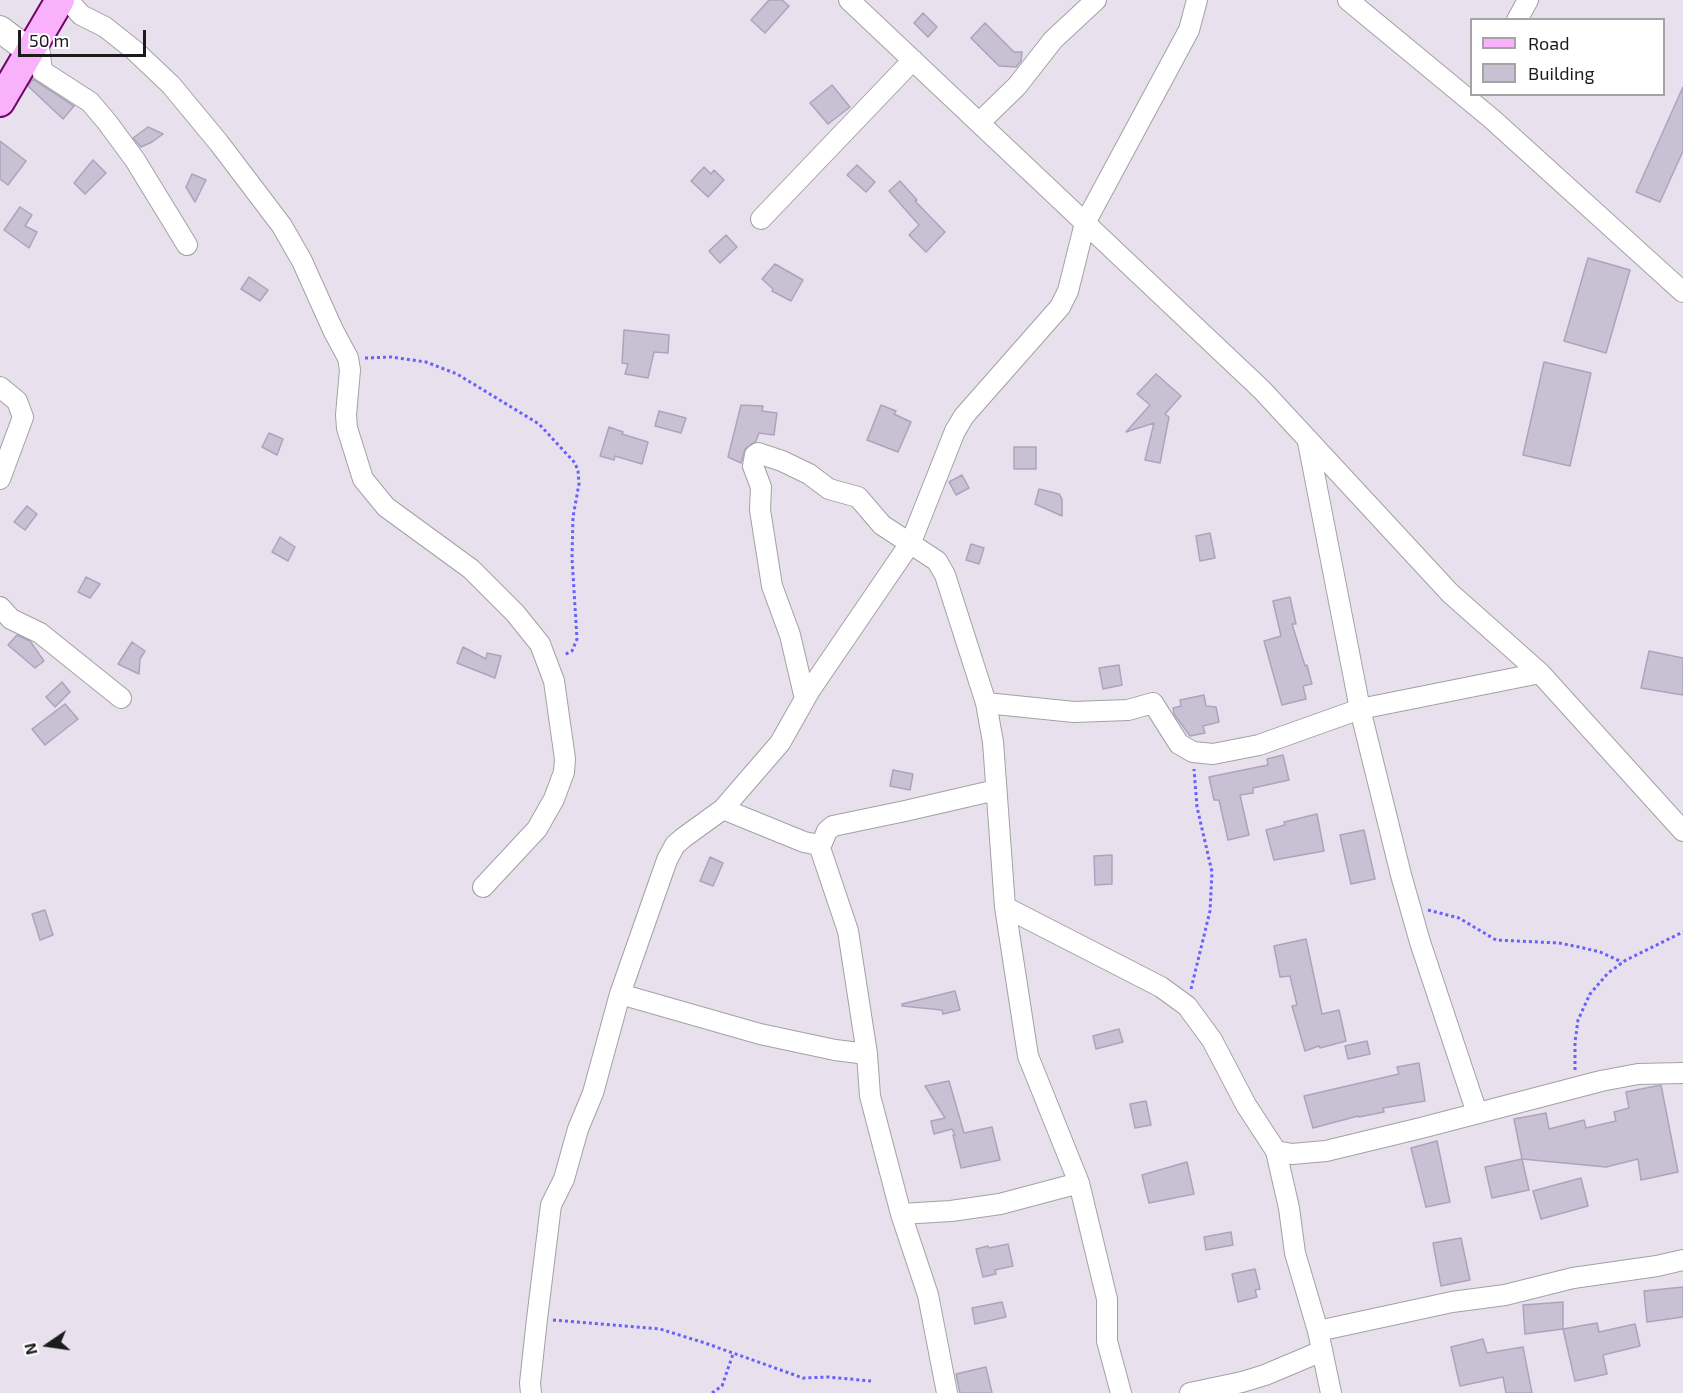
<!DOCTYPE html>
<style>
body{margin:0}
#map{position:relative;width:1683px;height:1393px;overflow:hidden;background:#e8e0ed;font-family:"Exo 2",sans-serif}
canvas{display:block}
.legend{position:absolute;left:1470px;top:18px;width:195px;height:78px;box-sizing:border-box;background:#fff;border:2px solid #a4a4a4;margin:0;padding:8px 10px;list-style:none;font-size:18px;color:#1b1b1b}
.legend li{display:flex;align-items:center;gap:12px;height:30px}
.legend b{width:30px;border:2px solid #a4a4a4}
.north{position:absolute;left:18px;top:1315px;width:60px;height:60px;-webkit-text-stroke:4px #fff;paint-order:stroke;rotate:257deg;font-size:16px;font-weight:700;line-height:24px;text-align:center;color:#1b1b1b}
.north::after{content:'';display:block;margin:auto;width:21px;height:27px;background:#1b1b1b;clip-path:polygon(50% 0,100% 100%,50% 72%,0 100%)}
.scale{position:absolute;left:18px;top:30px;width:128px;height:27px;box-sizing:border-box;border:3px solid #1b1b1b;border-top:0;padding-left:8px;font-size:18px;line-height:21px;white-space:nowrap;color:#1b1b1b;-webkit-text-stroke:4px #fff;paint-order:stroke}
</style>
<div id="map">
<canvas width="1683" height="1393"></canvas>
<ul class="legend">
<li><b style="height:8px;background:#fab1fb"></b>Road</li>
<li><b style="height:16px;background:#c8c1d4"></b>Building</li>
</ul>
<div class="north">N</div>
<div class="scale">50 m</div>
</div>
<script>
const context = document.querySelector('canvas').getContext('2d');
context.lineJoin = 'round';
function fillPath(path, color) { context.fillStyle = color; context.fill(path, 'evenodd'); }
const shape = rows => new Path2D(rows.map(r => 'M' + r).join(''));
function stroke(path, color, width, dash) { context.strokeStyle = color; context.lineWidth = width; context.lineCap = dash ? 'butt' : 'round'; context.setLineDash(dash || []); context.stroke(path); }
const building = shape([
 [769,0,782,0,789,6,765,33,751,20,769,0],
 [923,13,937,27,928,37,914,23,923,13],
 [985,23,1014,52,1022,52,1021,61,1016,67,999,66,971,38,985,23],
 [33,79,74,106,63,119,28,86,33,79],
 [832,85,850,107,828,124,810,103,832,85],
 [1683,87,1683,151,1660,202,1636,192,1683,87],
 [148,127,163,134,152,142,141,147,133,138,148,127],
 [0,141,26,161,8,185,0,179,0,141],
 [93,160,106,173,85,194,74,183,93,160],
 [857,165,875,182,866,192,847,175,857,165],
 [704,167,711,174,714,170,724,180,708,197,691,181,704,167],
 [192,174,206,180,195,202,186,187,192,174],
 [900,181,917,200,915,201,945,232,926,252,909,235,919,225,889,191,900,181],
 [20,207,32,215,25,226,37,232,29,248,4,230,20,207],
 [726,235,737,247,720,263,709,251,726,235],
 [1588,258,1630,270,1606,353,1564,341,1588,258],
 [775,264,803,280,791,301,772,291,773,289,762,279,775,264],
 [249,277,268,290,260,301,241,289,249,277],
 [624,330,669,335,668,353,654,352,648,378,625,374,628,364,622,363,624,330],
 [1544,362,1591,373,1570,466,1523,455,1544,362],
 [1156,374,1181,396,1165,414,1169,417,1160,463,1145,460,1154,423,1126,432,1150,405,1137,394,1156,374],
 [741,405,763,406,762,411,777,413,774,435,759,433,756,441,745,449,741,463,728,457,741,405],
 [881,405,896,411,894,414,911,422,898,452,867,440,881,405],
 [659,411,686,418,681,433,655,426,659,411],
 [609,427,623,432,622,434,648,442,642,464,615,456,614,460,600,456,609,427],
 [269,433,283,439,277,455,262,447,269,433],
 [1014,447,1036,447,1036,469,1014,469,1014,447],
 [962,475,969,488,956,495,949,482,962,475],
 [1039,489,1059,494,1062,499,1062,516,1035,504,1039,489],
 [27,506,37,514,25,530,14,522,27,506],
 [1210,533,1215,558,1200,561,1196,536,1210,533],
 [280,537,295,547,288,561,272,552,280,537],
 [971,544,984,548,979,564,966,560,971,544],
 [86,577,100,584,90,598,78,592,86,577],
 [1290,597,1296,624,1292,624,1305,666,1307,665,1312,684,1303,686,1306,699,1282,705,1264,641,1281,636,1273,601,1290,597],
 [17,635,30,641,44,661,35,668,8,645,17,635],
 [132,642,145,651,140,659,139,674,118,664,132,642],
 [463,647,486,659,487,653,501,656,495,678,457,663,463,647],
 [1649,651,1683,658,1683,695,1641,688,1649,651],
 [1119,665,1122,685,1103,689,1099,668,1119,665],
 [62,682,70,692,55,707,46,697,62,682],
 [1204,695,1206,706,1216,707,1219,722,1203,726,1205,733,1190,736,1174,714,1173,708,1181,706,1180,700,1204,695],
 [65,704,78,719,45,745,32,729,65,704],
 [1283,755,1289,780,1253,788,1253,793,1240,795,1249,835,1228,840,1219,800,1214,800,1209,777,1268,765,1267,759,1283,755],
 [893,770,913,774,910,790,890,786,893,770],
 [1317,814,1324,851,1274,860,1266,830,1285,825,1284,822,1317,814],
 [1364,830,1375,879,1351,884,1340,835,1364,830],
 [1112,855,1112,884,1095,885,1094,856,1112,855],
 [710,857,723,863,713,886,700,881,710,857],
 [45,910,53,935,40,940,32,914,45,910],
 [1306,939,1322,1014,1339,1010,1346,1041,1320,1048,1319,1046,1305,1051,1292,1006,1297,1005,1290,976,1280,977,1274,946,1306,939],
 [955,991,960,1010,943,1014,942,1010,902,1006,902,1004,955,991],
 [1119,1029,1123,1042,1096,1049,1093,1036,1119,1029],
 [1367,1041,1370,1054,1348,1059,1345,1046,1367,1041],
 [1419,1063,1425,1101,1383,1108,1384,1112,1359,1117,1358,1116,1313,1128,1304,1096,1399,1074,1397,1067,1419,1063],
 [949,1081,964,1133,992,1127,1000,1160,961,1168,953,1135,955,1135,952,1129,934,1134,931,1121,945,1118,925,1086,949,1081],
 [1661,1085,1678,1172,1641,1180,1638,1159,1606,1167,1522,1159,1514,1119,1546,1113,1549,1129,1584,1120,1586,1128,1616,1121,1614,1112,1629,1108,1626,1092,1661,1085],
 [1146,1101,1151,1125,1135,1128,1130,1104,1146,1101],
 [1437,1141,1450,1202,1426,1207,1411,1148,1437,1141],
 [1522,1159,1529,1190,1492,1198,1485,1167,1522,1159],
 [1187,1162,1194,1194,1149,1203,1142,1175,1187,1162],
 [1581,1178,1588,1206,1541,1219,1533,1191,1581,1178],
 [1231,1232,1233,1245,1206,1250,1204,1237,1231,1232],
 [1461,1238,1470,1280,1441,1286,1433,1243,1461,1238],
 [1008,1244,1013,1266,995,1270,996,1274,983,1277,976,1249,988,1246,989,1248,1008,1244],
 [1255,1269,1260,1289,1255,1290,1257,1297,1238,1302,1232,1274,1255,1269],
 [1683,1287,1683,1317,1647,1322,1644,1291,1683,1287],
 [1002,1302,1006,1317,975,1324,972,1308,1002,1302],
 [1563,1302,1563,1329,1525,1334,1523,1305,1563,1302],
 [1597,1323,1599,1332,1635,1324,1640,1346,1603,1355,1607,1374,1575,1381,1563,1329,1597,1323],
 [1483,1339,1487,1353,1523,1347,1532,1393,1506,1393,1503,1377,1460,1386,1451,1347,1483,1339],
 [986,1367,992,1393,960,1393,956,1374,986,1367]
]);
const path = shape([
 [365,358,391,357,426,362,457,374,539,424,575,463,578,471,579,484,573,517,572,558,577,639,572,651,564,655],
 [1428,910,1459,918,1496,940,1559,943,1579,947,1600,952,1622,962],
 [1191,989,1210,911,1212,872,1197,807,1194,769],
 [1575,1070,1575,1042,1578,1020,1590,994,1608,973,1626,960,1683,932],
 [553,1320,660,1329,705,1343,803,1378,828,1377,871,1381],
 [712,1393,722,1386,733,1354]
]);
const minor = shape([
 [68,0,81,15,105,27,134,50,171,85,219,143,282,226,302,261,333,330,348,358,350,370,346,415,347,428,363,479,386,507,471,569,515,613,540,644,554,681,565,759,564,772,554,799,537,829,483,887],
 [849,0,1262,390,1450,593,1540,673,1683,831],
 [1348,0,1492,119,1683,292],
 [1517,20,1528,0],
 [38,38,42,71,90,102,107,122,135,160,187,245],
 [980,122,1017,86,1053,40,1096,0],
 [761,219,913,60],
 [0,387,17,401,23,417,0,479],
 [1308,442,1360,709,1401,875,1420,942,1477,1113],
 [0,607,11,619,40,633,121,698],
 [805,699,790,635,772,586,760,510,761,487,753,466,755,455,758,453,782,461,809,474,829,489,858,497,882,525,937,561,945,575,986,703,993,742,1005,907,1028,1056,1079,1183,1107,1299,1107,1341,1121,1393],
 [986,703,1074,712,1128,710,1153,703,1179,744,1193,752,1213,754,1259,745,1360,709,1540,673],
 [723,809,804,842,819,845,822,843,827,831,833,826,905,811,996,790],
 [819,845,848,931,867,1054,870,1096,901,1214,928,1295,947,1393],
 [1005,907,1161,987,1187,1006,1212,1040,1246,1105,1276,1151,1289,1208,1295,1253,1318,1331,1331,1393],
 [620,994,760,1034,835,1050,867,1054],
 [1276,1151,1292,1154,1326,1151,1421,1128,1601,1081,1638,1074,1683,1073],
 [901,1214,951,1211,1000,1204,1079,1183],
 [1318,1331,1452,1302,1505,1295,1573,1278,1657,1266,1683,1260],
 [531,1393,530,1383,537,1319,551,1205,564,1179,578,1129,593,1093,620,994,667,860,675,845,683,838,723,809,780,743,810,690,911,542,955,431,964,416,1060,307,1068,291,1085,223,1189,30,1197,0],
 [1190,1393,1242,1382,1265,1375,1322,1351]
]);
const tertiary = shape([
 [0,29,29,51]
]);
const secondary = shape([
 [0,102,60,0]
]);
fillPath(building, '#c8c1d4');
stroke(building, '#ada3bf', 1.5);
stroke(minor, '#a2a2a2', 22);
stroke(tertiary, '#a2a2a2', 28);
stroke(secondary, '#73026e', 32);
stroke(path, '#6861fd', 3, [3, 3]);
stroke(minor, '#fff', 20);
stroke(tertiary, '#fff', 26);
stroke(secondary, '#fab1fb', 28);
</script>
